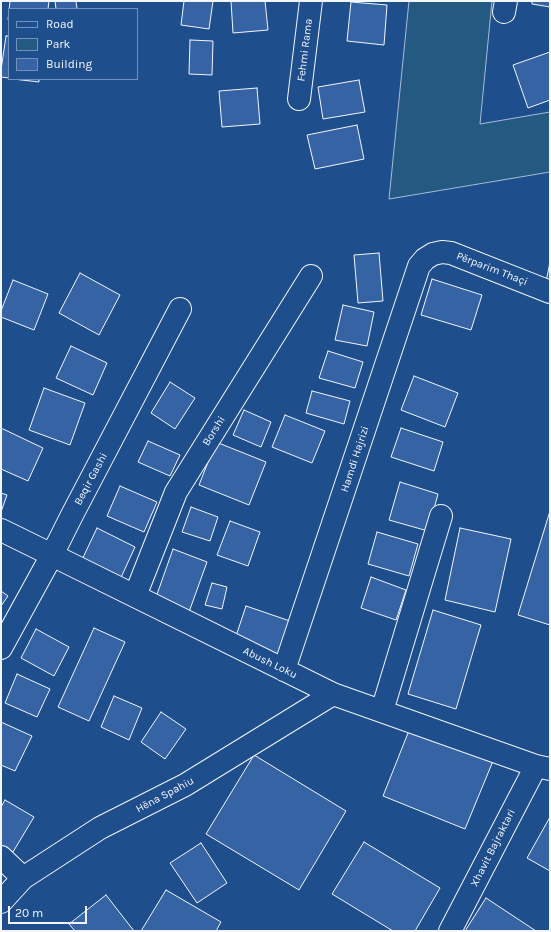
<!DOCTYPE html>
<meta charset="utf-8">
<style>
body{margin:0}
#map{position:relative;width:551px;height:932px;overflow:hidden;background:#1f4e8c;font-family:Karla,sans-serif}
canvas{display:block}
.frame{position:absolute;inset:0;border:2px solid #f2f6ff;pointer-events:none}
.legend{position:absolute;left:8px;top:8px;width:130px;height:72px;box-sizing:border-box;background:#1f4e8c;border:1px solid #7391ba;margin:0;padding:5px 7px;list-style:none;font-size:12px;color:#f2f6ff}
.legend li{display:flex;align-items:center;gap:8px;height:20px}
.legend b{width:20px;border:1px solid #7391ba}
.scale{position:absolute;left:8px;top:906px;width:79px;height:18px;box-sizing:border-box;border:2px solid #f2f6ff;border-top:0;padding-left:5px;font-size:12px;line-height:14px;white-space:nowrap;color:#f2f6ff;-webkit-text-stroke:3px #1f4e8c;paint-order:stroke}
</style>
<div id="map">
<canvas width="551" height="932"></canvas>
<div class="frame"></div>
<ul class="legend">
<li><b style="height:5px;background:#1f4e8c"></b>Road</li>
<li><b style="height:11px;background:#245a82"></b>Park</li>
<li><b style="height:11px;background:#3563a3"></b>Building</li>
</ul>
<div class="scale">20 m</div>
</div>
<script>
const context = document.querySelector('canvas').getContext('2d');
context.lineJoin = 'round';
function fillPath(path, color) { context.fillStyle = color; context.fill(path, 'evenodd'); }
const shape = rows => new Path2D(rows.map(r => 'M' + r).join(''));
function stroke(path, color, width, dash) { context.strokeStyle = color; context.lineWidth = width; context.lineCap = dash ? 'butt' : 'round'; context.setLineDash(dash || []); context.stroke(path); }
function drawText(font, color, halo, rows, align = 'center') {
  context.font = font + ' Karla,sans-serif'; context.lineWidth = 3; context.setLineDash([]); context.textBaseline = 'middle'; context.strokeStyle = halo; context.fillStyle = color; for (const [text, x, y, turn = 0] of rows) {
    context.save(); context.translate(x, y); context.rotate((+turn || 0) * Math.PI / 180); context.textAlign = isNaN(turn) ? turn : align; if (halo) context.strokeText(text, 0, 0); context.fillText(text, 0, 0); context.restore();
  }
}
const green = shape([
 [409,1,492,1,480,124,550,112,550,172,389,199,409,1]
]);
const building = shape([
 [10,1,49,1,48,9,9,9,9,20,8,20,10,1],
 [55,1,76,1,77,9,56,9,55,1],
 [184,1,213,1,209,29,181,25,184,1],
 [231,1,265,1,268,30,233,33,231,1],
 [532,1,550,1,550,7,532,4,532,1],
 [351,2,387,5,384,45,347,41,351,2],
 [6,36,9,36,9,78,1,77,1,70,6,36],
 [190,40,213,41,212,75,189,74,190,40],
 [550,52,550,100,528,108,513,65,550,52],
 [13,79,39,79,39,82,13,79],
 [359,80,365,112,323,119,318,87,359,80],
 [257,88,260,124,222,127,219,91,257,88],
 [357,125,364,159,315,169,307,135,357,125],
 [379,253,383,301,358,303,354,255,379,253],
 [550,262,550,282,546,282,550,262],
 [80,273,120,295,99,335,59,313,80,273],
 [432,279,482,295,471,330,421,315,432,279],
 [13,280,48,294,34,330,1,317,1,311,13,280],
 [343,305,374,312,367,346,335,340,343,305],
 [71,346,107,363,93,395,56,378,71,346],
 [328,351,363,362,355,388,319,378,328,351],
 [414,376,458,393,445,427,401,410,414,376],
 [170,382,195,398,175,429,151,413,170,382],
 [44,388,85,403,70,445,29,430,44,388],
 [312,391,350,401,344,424,306,413,312,391],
 [244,410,271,422,261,447,233,435,244,410],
 [285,415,325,431,312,463,272,447,285,415],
 [1,428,43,448,28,481,1,469,1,428],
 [401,428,443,442,434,471,391,457,401,428],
 [148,441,180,455,170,476,138,462,148,441],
 [216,442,266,462,249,505,199,485,216,442],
 [400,482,438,494,428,531,389,520,400,482],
 [120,486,157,502,144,532,107,516,120,486],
 [1,493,7,495,1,512,1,493],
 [191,507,218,517,210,541,182,532,191,507],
 [550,511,550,625,518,615,550,511],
 [230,521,260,532,248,566,217,555,230,521],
 [97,528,135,547,118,584,79,566,97,528],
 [460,528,511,539,495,612,445,600,460,528],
 [377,532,418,544,409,576,368,564,377,532],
 [173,549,207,562,189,612,155,600,173,549],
 [371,577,406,590,396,620,361,608,371,577],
 [212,583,227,587,222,609,205,605,212,583],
 [1,591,8,596,1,606,1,591],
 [246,606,290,621,278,657,234,642,246,606],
 [433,610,481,625,456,709,408,694,433,610],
 [94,628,125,642,89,721,58,707,94,628],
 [36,629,69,647,54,676,21,658,36,629],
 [17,674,50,689,37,717,5,703,17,674],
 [114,696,142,708,129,740,101,727,114,696],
 [161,712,186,729,165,759,141,742,161,712],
 [1,722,32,736,15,771,1,765,1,722],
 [410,728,493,761,465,829,383,796,410,728],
 [254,755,346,811,299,890,206,834,254,755],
 [5,800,34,817,13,852,1,845,1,807,5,800],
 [550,817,550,871,527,858,550,817],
 [364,842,440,888,415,931,393,931,332,894,364,842],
 [201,843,227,883,197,903,170,863,201,843],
 [166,890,221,922,216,931,141,931,166,890],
 [106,895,134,931,75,931,69,924,106,895],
 [486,898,536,931,465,931,486,898]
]);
const minor = shape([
 [504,12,506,1],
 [299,99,311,1],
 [1,530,52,555,333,694,536,766,550,769],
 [135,596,176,492,311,276],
 [1,648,52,555,71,517,180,309],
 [284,670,419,266,425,259,433,254,442,252,451,253,550,292],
 [382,711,441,516],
 [1,857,23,878],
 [1,902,23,878,100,828,185,785,333,694],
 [450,931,536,766]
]);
const streetNames = [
 ["Fehmi Rama",305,50,-83],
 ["Përparim Thaçi",492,269,21],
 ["Borshi",214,431,-58],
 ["Hamdi Hajrizi",355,459,-72],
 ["Beqir Gashi",91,479,-62],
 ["Abush Loku",270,663,26],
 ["Hëna Spahiu",165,795,-28],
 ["Xhavit Bajraktari",493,848,-63]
];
fillPath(green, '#245a82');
stroke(green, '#a8bbd7', 1);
fillPath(building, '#3563a3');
stroke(building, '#f2f6ff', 1);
stroke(minor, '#f2f6ff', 24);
stroke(minor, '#1f4e8c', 22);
drawText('11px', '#f2f6ff', '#1f4e8c', streetNames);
</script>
